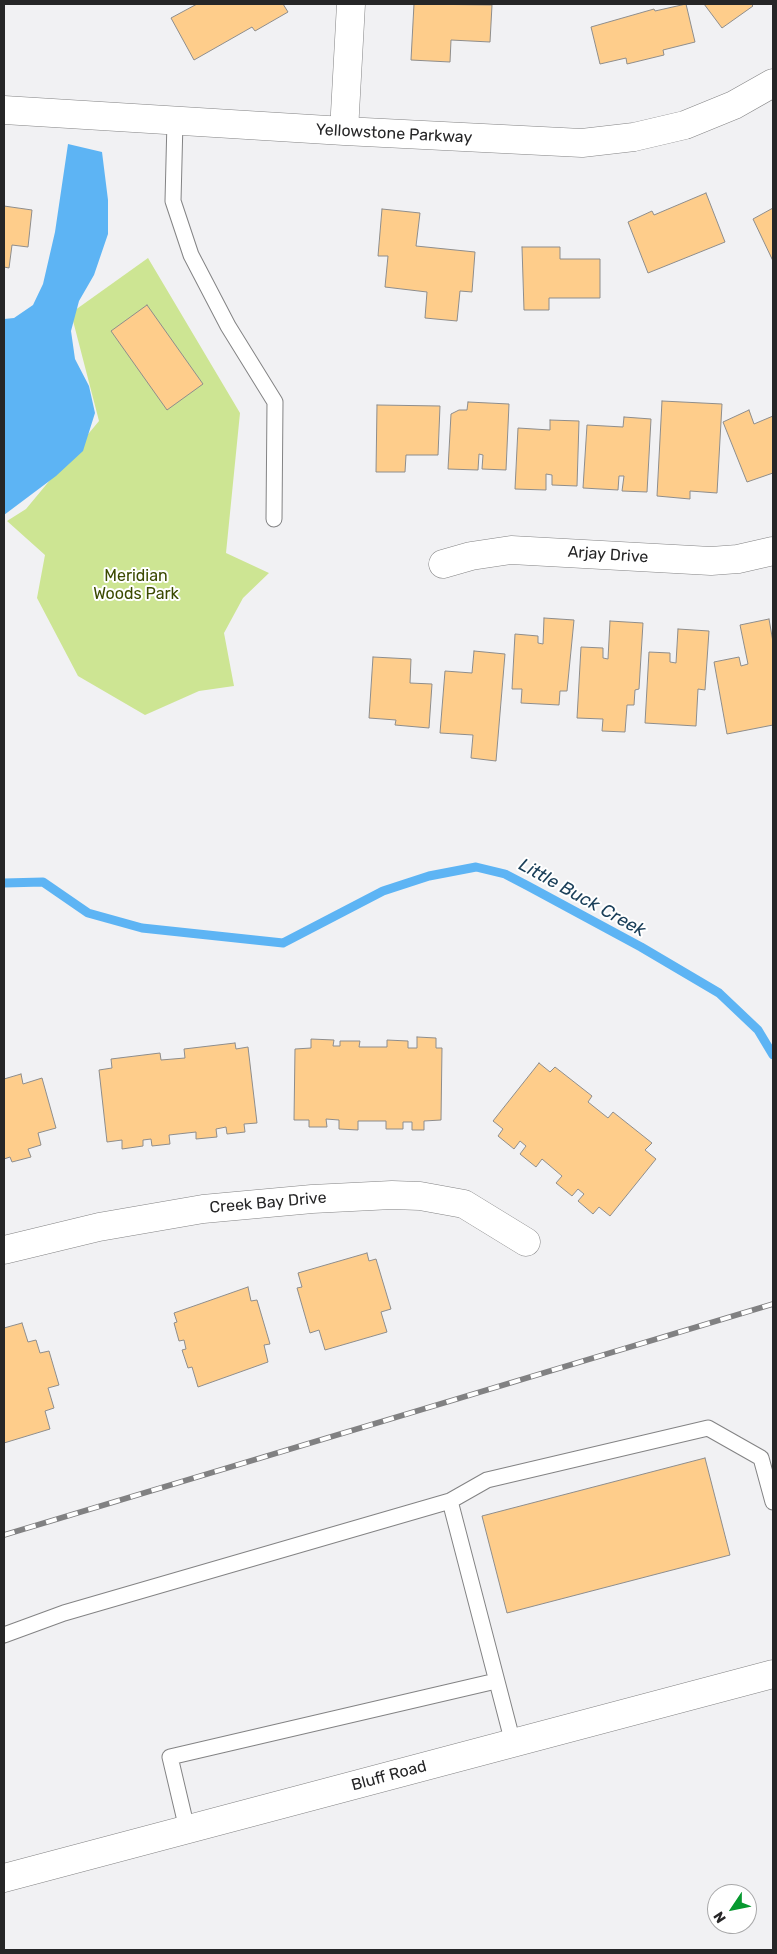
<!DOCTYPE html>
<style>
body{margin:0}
#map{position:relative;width:777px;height:1954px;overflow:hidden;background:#f1f1f3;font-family:Rubik,sans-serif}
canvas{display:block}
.frame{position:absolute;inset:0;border:5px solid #262627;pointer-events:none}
.north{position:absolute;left:707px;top:1884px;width:50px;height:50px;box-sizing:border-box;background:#fff;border:1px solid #a8a8a9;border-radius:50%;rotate:236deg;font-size:14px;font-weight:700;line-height:20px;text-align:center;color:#262627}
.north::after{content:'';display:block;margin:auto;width:18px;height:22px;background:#079930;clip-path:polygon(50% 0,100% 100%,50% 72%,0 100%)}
</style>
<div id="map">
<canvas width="777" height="1954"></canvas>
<div class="frame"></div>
<div class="north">N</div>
</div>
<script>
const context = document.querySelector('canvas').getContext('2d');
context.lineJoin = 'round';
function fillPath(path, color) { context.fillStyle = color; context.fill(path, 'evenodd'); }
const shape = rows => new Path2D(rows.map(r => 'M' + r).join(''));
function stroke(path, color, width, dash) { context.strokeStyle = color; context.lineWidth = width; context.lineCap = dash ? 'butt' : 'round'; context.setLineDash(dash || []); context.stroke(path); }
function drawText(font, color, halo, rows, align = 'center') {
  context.font = font + ' Rubik,sans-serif'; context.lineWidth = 4; context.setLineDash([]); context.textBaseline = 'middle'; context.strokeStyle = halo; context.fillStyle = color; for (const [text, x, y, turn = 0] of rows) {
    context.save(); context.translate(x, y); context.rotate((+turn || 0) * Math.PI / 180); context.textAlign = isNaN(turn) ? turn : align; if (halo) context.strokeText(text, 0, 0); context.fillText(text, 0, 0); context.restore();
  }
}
const green = shape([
 [148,258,240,413,226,553,269,573,243,598,224,633,234,686,199,691,145,715,78,676,37,598,45,555,7,521,26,509,99,421,71,313]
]);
const water = shape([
 [68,144,102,152,108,200,108,234,94,275,79,301,71,331,75,359,89,386,95,413,83,451,56,476,4,515,4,319,14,318,33,305,43,284,55,232]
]);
const stream = shape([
 [4,883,43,882,88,913,142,928,283,943,383,891,429,876,476,867,505,874,528,886,641,947,719,993,758,1030,773,1055]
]);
const building = shape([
 [197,4,283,4,288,12,255,31,252,27,194,60,171,18,197,4],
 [414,4,492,5,490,42,451,40,450,62,411,60,414,4],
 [686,4,695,42,663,50,664,55,627,64,626,58,600,64,591,27,654,9,655,11,686,4],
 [704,4,751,4,753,6,722,28,704,4],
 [706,193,725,242,648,273,628,222,652,211,654,215,706,193],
 [4,206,32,210,28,247,12,245,9,268,4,267,4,206],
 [773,208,773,261,753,219,773,208],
 [382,209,420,213,416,246,475,252,472,292,460,291,457,321,425,318,427,292,385,287,388,256,378,256,382,209],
 [522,247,560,247,560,259,600,259,600,298,549,298,549,310,524,310,522,247],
 [147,305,203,384,167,410,111,331,147,305],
 [662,401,722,404,717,493,690,491,690,499,657,496,662,401],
 [468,402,509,404,506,470,482,469,483,455,479,454,478,470,448,469,451,414,459,410,467,410,468,402],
 [377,405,440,406,438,455,406,455,405,472,376,472,377,405],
 [749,410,754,424,773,416,773,473,747,482,723,422,749,410],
 [624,417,651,419,647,492,622,491,624,476,619,476,618,490,583,488,587,425,623,427,624,417],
 [550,420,579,421,577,486,552,485,552,475,546,474,546,490,515,489,518,428,550,430,550,420],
 [544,618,574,620,567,691,560,691,559,705,521,703,522,689,512,689,515,634,538,636,538,643,543,644,544,618],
 [769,619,773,642,773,725,727,734,714,662,739,657,741,666,748,664,740,625,769,619],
 [610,621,643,623,639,689,635,690,634,705,627,705,625,732,602,731,603,719,577,718,581,647,603,648,603,658,608,659,610,621],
 [678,629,709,631,705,690,698,689,696,726,645,723,649,652,670,653,670,662,676,663,678,629],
 [474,651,505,654,496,761,471,758,473,735,440,733,445,671,472,673,474,651],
 [373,657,411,659,410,683,432,684,429,728,395,725,396,720,369,718,373,657],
 [417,1037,436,1038,436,1048,442,1048,441,1120,424,1121,424,1130,412,1130,412,1122,403,1122,403,1129,386,1129,386,1121,358,1121,358,1130,339,1129,339,1120,326,1119,327,1127,309,1127,309,1120,294,1120,295,1049,311,1048,311,1039,334,1040,333,1046,340,1046,340,1041,360,1041,359,1047,387,1047,387,1040,408,1041,408,1048,417,1048,417,1037],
 [235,1043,236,1049,248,1047,257,1123,244,1124,245,1132,227,1134,226,1127,216,1129,217,1137,196,1139,196,1132,169,1135,170,1144,152,1146,151,1139,143,1140,143,1146,122,1149,122,1140,107,1142,99,1070,112,1068,111,1059,160,1053,161,1060,185,1058,184,1049,235,1043],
 [539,1063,550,1072,555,1067,592,1096,588,1102,608,1118,613,1112,652,1143,645,1150,656,1159,610,1216,599,1207,593,1214,578,1201,584,1194,578,1189,572,1196,556,1183,562,1176,542,1159,536,1167,520,1154,526,1146,520,1141,514,1149,498,1136,503,1129,493,1121,539,1063],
 [21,1074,23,1084,42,1078,56,1128,38,1133,41,1145,28,1149,31,1157,12,1162,10,1157,4,1159,4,1077,4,1079,21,1074],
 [367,1253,369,1261,376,1259,391,1309,381,1312,387,1332,325,1350,319,1330,310,1333,297,1288,302,1287,298,1273,367,1253],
 [248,1287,251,1301,257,1300,270,1344,264,1345,268,1362,198,1387,192,1367,188,1368,182,1350,186,1349,184,1340,179,1341,174,1323,177,1322,174,1313,248,1287],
 [22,1323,28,1342,36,1340,40,1353,49,1351,59,1385,48,1388,54,1408,45,1411,50,1429,4,1443,4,1328,22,1323],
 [705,1458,730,1555,507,1613,482,1516,705,1458]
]);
const lane = shape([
 [175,121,173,201,191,255,228,326,275,402,274,519],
 [450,1501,487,1480,708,1428,761,1458,773,1502],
 [4,1635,64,1613,450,1501,513,1743],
 [187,1829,170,1757,496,1681]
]);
const street = shape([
 [4,110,344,131,582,143,634,137,685,125,734,105,773,83],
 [344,131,351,4],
 [443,564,471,556,511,550,711,561,738,559,773,551],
 [4,1250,99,1227,203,1209,312,1199,392,1195,420,1196,464,1204,526,1242]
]);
const secondary = shape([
 [4,1878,773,1674]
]);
const rail = shape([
 [4,1535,773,1304]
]);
const streetNames = [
 ["Yellowstone Parkway",394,134,3],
 ["Arjay Drive",608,555,4],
 ["Creek Bay Drive",268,1203,-5],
 ["Bluff Road",389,1776,-15]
];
const parkNames = [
 ["Meridian",136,576],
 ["Woods Park",136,594]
];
const waterNames = [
 ["Little Buck Creek",582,898,29]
];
fillPath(green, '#cde593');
fillPath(water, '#5db4f4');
stroke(stream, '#5db4f4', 9);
fillPath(building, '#fecd8b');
stroke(building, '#8e8d8c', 1);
stroke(lane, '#838384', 17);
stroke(street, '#838384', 29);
stroke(secondary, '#838384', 29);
stroke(lane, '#fff', 15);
stroke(street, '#fff', 28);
stroke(secondary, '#fff', 28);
stroke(rail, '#818182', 5.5);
stroke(rail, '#fff', 4, [11]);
drawText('16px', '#262627', '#fff', streetNames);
drawText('16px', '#3b4a00', '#fff', parkNames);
drawText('italic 18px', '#1c405a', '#fff', waterNames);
</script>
